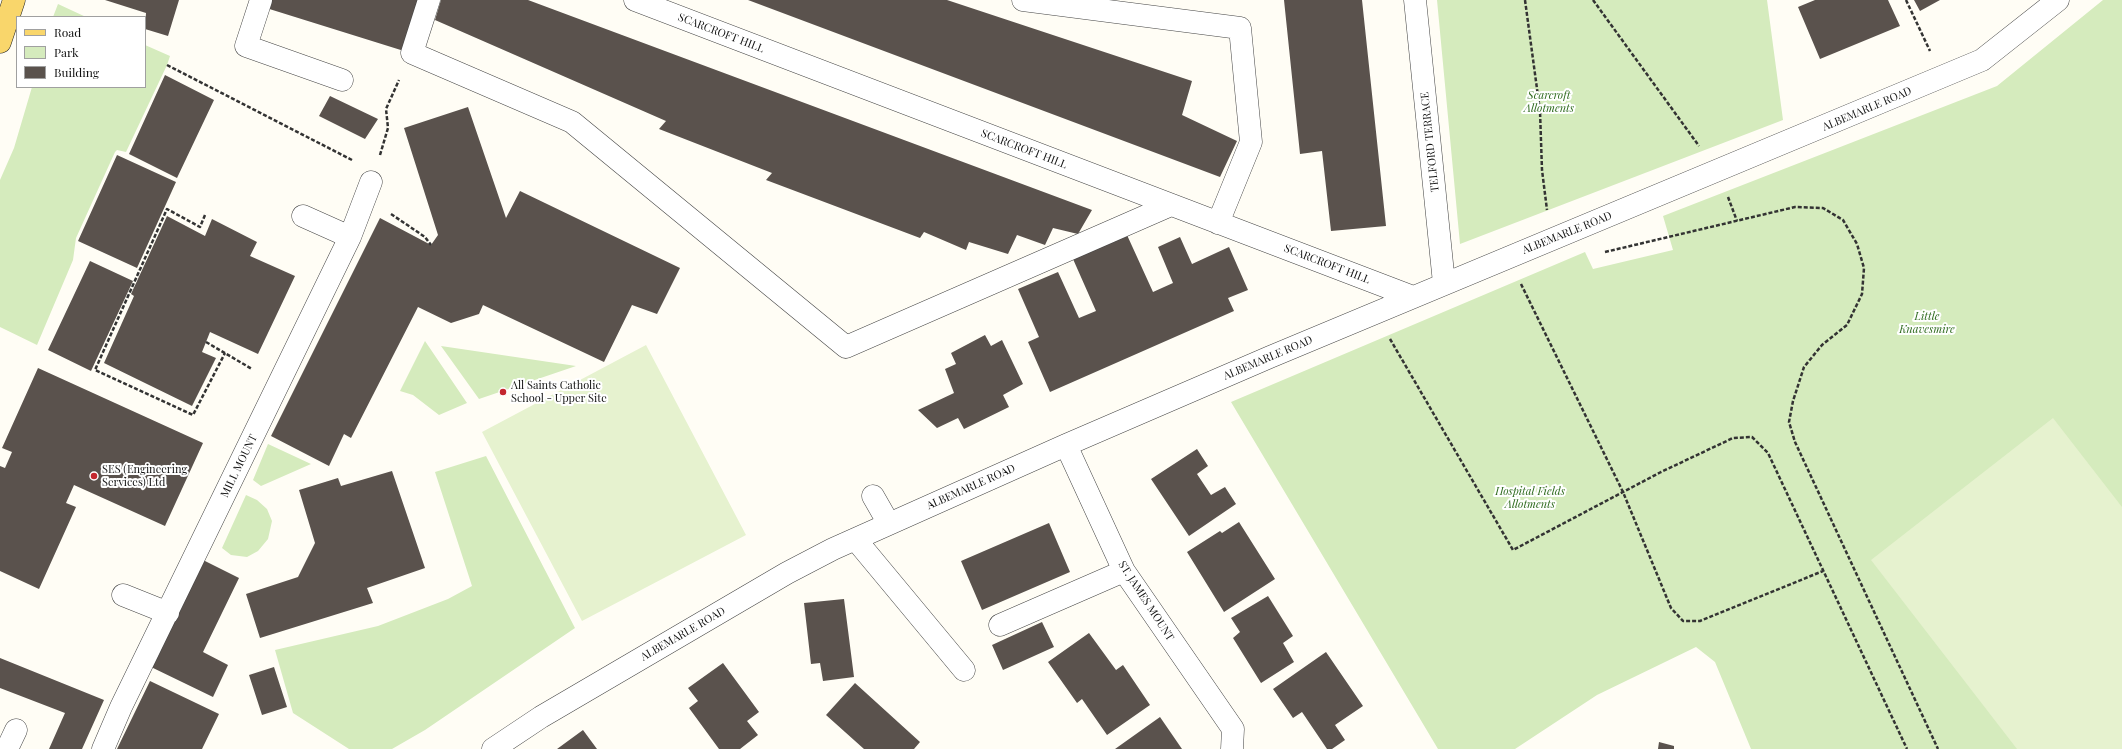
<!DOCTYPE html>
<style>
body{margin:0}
#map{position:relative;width:2122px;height:749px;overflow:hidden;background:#fffdf5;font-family:"Playfair Display",serif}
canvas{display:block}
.legend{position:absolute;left:16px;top:16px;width:130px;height:72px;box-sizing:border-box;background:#fff;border:1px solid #a0a0a0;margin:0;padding:5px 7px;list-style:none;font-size:12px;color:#111}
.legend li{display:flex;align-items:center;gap:8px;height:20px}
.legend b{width:20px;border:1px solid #a0a0a0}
</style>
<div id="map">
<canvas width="2122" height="749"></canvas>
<ul class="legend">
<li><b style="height:5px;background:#f9d66b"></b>Road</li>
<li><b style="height:11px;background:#d5ebbd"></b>Park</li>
<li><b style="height:11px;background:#5a524d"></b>Building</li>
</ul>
</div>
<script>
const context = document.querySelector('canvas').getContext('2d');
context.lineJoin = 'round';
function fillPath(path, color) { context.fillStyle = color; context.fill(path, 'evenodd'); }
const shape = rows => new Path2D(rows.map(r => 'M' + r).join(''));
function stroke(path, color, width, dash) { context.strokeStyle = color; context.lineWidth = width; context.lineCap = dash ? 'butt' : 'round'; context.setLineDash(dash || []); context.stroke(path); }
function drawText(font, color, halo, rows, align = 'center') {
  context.font = font + ' "Playfair Display",serif'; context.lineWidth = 4; context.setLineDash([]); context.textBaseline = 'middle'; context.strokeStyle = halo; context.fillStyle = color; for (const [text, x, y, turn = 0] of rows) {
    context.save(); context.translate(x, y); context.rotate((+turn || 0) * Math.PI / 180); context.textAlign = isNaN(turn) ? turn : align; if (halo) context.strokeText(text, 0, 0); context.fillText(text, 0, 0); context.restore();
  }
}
const green = shape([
 [1437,0,1767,0,1783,120,1460,244],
 [2103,0,2122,0,2122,749,1751,749,1715,662,1696,647,1597,695,1515,749,1438,749,1231,402,1585,252,1593,269,1673,250,1663,216,1997,86],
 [58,4,86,17,53,17],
 [145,45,170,56,167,65,126,152,117,150,115,152,76,238,73,260,37,345,0,327,0,180,14,148,32,87,145,87],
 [425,341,467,403,439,415,413,395,400,391],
 [441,346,576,366,479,399],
 [268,444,311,464,261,486,253,480],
 [486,456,575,628,425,730,392,749,349,749,293,713,275,650,378,626,448,599,472,586,435,472],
 [246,495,257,500,267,509,272,521,268,539,258,551,247,557,231,555,222,548]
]);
const pitch = shape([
 [646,345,746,535,582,621,482,432],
 [2053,418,2122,507,2122,749,2017,749,1871,560]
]);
const building = shape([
 [105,0,179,0,168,36,145,29,146,13],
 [265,0,421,0,404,51,263,7],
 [441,0,528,0,1092,210,1078,234,1053,228,1045,245,1017,235,1008,254,969,242,966,250,924,232,920,238,766,180,772,173,659,129,666,121,435,20],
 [748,0,947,0,1192,81,1182,115,1237,141,1220,177],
 [1284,0,1362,0,1386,226,1331,231,1322,151,1300,154],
 [1815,0,1888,0,1900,26,1820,59,1798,7],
 [1914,0,1940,0,1920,11],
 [165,75,214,100,177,178,129,154],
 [330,96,378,119,365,139,319,116],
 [468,107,506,218,520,191,680,268,657,314,632,305,604,362,483,305,479,314,451,323,418,307,351,438,344,434,329,466,271,436,380,218,431,245,438,235,404,128],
 [117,155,176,182,137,268,78,241],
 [167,216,205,236,212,219,257,242,250,256,295,276,258,354,210,332,202,352,216,358,192,406,104,363,134,296,131,294],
 [1127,235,1153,292,1173,283,1158,247,1180,237,1192,264,1229,247,1248,290,1228,298,1234,311,1050,392,1028,342,1039,337,1018,289,1058,272,1079,318,1096,311,1073,259],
 [90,261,133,281,91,371,48,350],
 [985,335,991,346,1002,340,1023,384,1003,395,1009,407,964,429,958,418,937,428,918,410,954,393,945,369,956,364,951,353],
 [38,368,203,443,165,526,74,485,66,503,76,507,39,589,0,571,0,466,5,468,12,452,2,448],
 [1197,449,1208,466,1197,474,1211,495,1225,487,1236,504,1189,536,1151,479],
 [392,471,425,568,367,588,373,603,260,638,246,594,298,577,315,543,299,490,338,478,341,486],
 [1239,522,1275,579,1224,612,1187,552,1220,531,1222,533],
 [1049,523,1070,572,982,610,961,561],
 [203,560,239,578,203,652,228,665,213,697,151,667],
 [1268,596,1293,636,1283,643,1294,662,1261,683,1233,638,1240,632,1231,618],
 [844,599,854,677,823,681,820,663,811,664,804,603],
 [1042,622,1054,647,1003,670,992,645],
 [1089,633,1116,670,1123,665,1150,705,1107,735,1082,699,1077,703,1048,662],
 [1326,652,1363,706,1335,725,1345,740,1332,749,1327,749,1302,712,1293,718,1273,689],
 [0,658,104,700,82,749,49,749,65,713,0,688],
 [723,663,759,712,747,721,758,735,740,749,719,749,689,708,698,701,688,688],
 [274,667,287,707,262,715,249,675],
 [150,681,219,714,202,749,117,749],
 [855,683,920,742,914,749,864,749,826,715],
 [1160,717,1182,749,1115,749],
 [583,730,597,749,557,749],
 [1659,742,1674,746,1674,749,1658,749]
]);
const path = shape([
 [1525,0,1540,111,1542,170,1547,210],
 [1593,0,1699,146],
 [1906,0,1930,51],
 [167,65,352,160],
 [380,155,388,128,386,109,399,80],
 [1728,197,1737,221],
 [391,214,425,237,431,245],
 [205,215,200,227,167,209,95,370,193,415,225,353],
 [1605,252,1795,207,1823,208,1843,220,1857,244,1864,268,1862,294,1847,325,1822,345,1804,367,1793,401,1789,422,1795,442,1938,749],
 [1521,284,1623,492,1671,608,1683,621,1700,621,1823,571],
 [1390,339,1513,550,1661,472,1733,438,1752,437,1768,453,1907,749],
 [206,342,252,369]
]);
const minor = shape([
 [261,0,246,46,342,80],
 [429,0,412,53,572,122,846,347,1171,205],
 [635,0,1413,297],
 [1023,0,1240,28,1251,142,1218,223],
 [1415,0,1444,283],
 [303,216,350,237],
 [1066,445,1124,571,1233,729,1232,749],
 [873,496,889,524],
 [856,540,964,670],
 [123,595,168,613],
 [1000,625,1124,571],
 [7,749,16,730],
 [103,749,121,707,350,237,371,182],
 [493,749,541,717,787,573,833,549,1066,445,1270,357,1982,60,2058,0]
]);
const major = shape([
 [0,42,14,0]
]);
const markers = [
 [503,392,4,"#c4262e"],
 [94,476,4,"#c4262e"]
];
const streetNames = [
 ["SCARCROFT HILL",721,33,21],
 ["ALBEMARLE ROAD",1867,109,-23],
 ["TELFORD TERRACE",1430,142,-96],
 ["SCARCROFT HILL",1024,149,21],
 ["ALBEMARLE ROAD",1567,233,-22],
 ["SCARCROFT HILL",1327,264,21],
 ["ALBEMARLE ROAD",1268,358,-23],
 ["MILL MOUNT",239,466,-64],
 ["ALBEMARLE ROAD",971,487,-24],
 ["ST. JAMES MOUNT",1146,601,57],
 ["ALBEMARLE ROAD",683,634,-30]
];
const parkNames = [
 ["Scarcroft",1549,96],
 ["Allotments",1549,109],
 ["Little",1927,317],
 ["Knavesmire",1927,330],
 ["Hospital Fields",1530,492],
 ["Allotments",1530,505]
];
const poiNames = [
 ["All Saints Catholic",511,386],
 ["School - Upper Site",511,399],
 ["SES (Engineering",102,470],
 ["Services) Ltd",102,483]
];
fillPath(green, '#d5ebbd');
fillPath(pitch, '#e6f2cf');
fillPath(building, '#5a524d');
stroke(minor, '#444', 23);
stroke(major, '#222', 23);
stroke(path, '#333', 2.5, [4, 2]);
stroke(minor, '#fff', 22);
stroke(major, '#f9d66b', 22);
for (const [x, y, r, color] of markers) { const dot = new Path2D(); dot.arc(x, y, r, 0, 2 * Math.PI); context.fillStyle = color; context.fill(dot); stroke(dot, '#fff', 1.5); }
drawText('11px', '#111', '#fff', streetNames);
drawText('italic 11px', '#2f6b1f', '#fff', parkNames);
drawText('11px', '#111', '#fff', poiNames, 'left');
</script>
